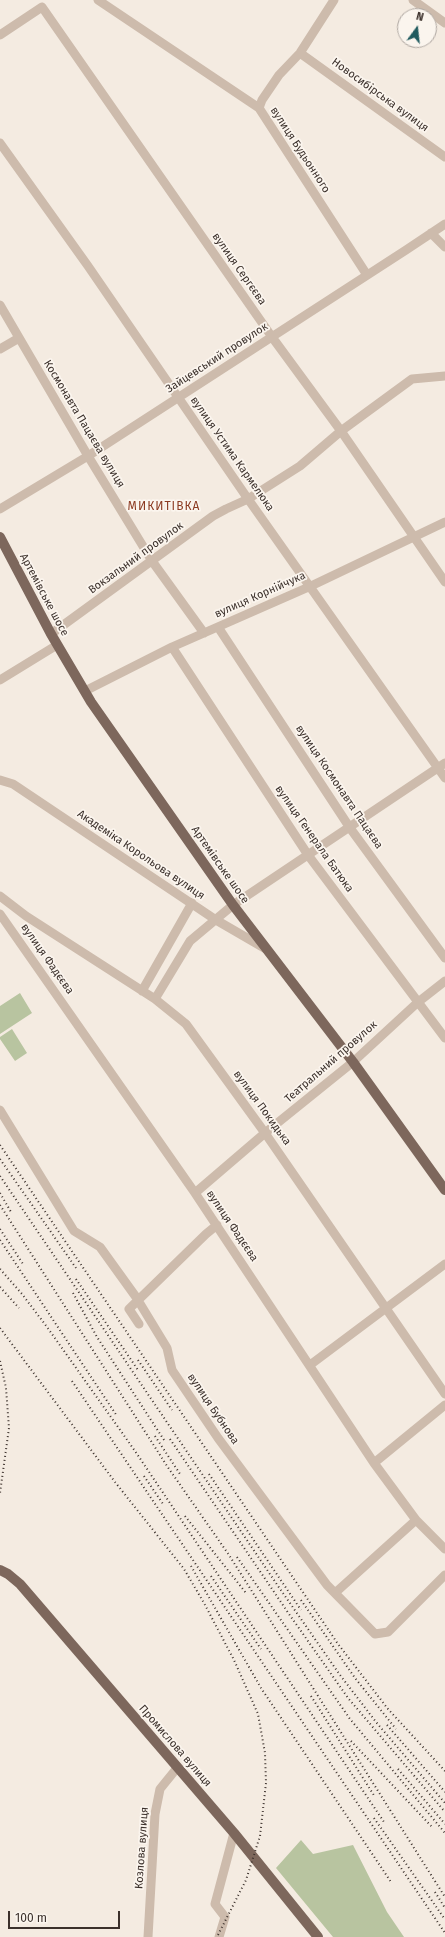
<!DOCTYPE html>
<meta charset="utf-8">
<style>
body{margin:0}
#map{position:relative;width:445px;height:1937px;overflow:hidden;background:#f4ebe1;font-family:"Fira Sans",sans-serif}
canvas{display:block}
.north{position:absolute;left:397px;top:8px;width:40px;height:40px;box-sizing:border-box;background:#fbf5ee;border:1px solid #aea6a0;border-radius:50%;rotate:15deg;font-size:11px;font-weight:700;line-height:16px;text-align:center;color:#3b302b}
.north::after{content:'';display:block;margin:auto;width:14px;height:18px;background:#1f5a5e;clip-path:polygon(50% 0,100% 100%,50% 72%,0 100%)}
.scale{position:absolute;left:8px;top:1911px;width:112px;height:18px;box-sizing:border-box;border:2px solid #3b302b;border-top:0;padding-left:5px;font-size:12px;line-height:14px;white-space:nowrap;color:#3b302b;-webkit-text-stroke:3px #fbf5ee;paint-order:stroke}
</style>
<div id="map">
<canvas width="445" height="1937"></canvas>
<div class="north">N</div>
<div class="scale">100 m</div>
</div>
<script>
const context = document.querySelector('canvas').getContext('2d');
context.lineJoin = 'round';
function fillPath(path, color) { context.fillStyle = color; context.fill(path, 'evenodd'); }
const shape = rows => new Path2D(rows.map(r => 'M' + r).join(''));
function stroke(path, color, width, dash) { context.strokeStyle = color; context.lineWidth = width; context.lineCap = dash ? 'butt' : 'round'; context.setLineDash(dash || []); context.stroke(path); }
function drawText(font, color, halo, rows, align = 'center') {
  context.font = font + ' "Fira Sans",sans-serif'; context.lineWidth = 3.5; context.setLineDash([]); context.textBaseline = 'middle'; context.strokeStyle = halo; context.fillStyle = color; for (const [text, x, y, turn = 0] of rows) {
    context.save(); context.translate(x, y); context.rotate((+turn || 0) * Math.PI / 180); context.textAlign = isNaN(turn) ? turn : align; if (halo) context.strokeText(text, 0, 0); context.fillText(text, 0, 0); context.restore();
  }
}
const green = shape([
 [20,993,32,1013,0,1034,0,1006],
 [12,1029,27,1053,15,1061,0,1039,0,1037],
 [301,1840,313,1854,353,1845,387,1912,404,1937,333,1937,276,1868]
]);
const minor = shape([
 [98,0,259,108],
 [334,0,300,53,279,75,262,100,259,108,367,275],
 [413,0,445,23],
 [0,35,42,7,272,337,341,431,445,582],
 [300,53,445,157],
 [0,143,88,266,248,499,445,778],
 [431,233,445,247],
 [0,305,88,456,152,561,204,633],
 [0,349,19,338],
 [0,509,88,456,406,250,445,224],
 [218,627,350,828,445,958],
 [51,634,213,516,226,509,248,499,300,466,341,431,412,379,445,376],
 [172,647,308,855,445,1038],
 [0,680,57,645],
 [85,691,172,647,311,586,445,522],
 [0,780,13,784,216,920,266,949],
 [0,896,26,916,155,999,186,1024,265,1133,445,1394],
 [0,914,195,1193,374,1463,416,1520,445,1549],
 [142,991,192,903],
 [155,999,190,941,233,905,445,763],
 [0,1110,74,1231,100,1247,136,1297,167,1348,172,1370,218,1438,327,1585,375,1634,388,1632,445,1575],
 [195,1193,265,1133,353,1062,417,1003,445,981],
 [139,1324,129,1309,206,1234,217,1225],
 [310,1365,445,1264],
 [374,1463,445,1405],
 [335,1593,416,1520],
 [148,1937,155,1814,160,1789,177,1768],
 [219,1937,225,1917,215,1904,234,1833]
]);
const major = shape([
 [0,537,51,634,91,702,233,905,353,1062,445,1190],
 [0,1570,8,1574,20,1584,234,1833,318,1937]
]);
const rail = shape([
 [0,1145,338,1644,388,1709,445,1771],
 [0,1159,76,1268],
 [0,1176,278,1586,340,1675,376,1722,445,1803],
 [0,1193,11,1212],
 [0,1205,167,1466,229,1555,445,1897],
 [0,1229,23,1264],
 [0,1240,117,1416],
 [0,1269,22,1294,47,1327,135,1451,384,1822],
 [76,1279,138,1370],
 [0,1287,19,1308],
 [73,1293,97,1337,164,1440],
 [0,1328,115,1482,184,1569,204,1603,234,1660,258,1714,265,1753,266,1783,260,1836,246,1880,217,1937],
 [138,1360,172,1410],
 [0,1361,6,1388,9,1428,0,1493],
 [72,1381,445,1933],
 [155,1436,180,1474],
 [170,1439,289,1614,348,1698,445,1812],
 [209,1474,301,1610],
 [144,1476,163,1504],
 [185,1516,246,1593],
 [237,1557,350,1719,445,1833],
 [191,1566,261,1688,391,1882],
 [211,1576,261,1649],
 [301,1600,355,1678,396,1729],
 [311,1696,375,1797],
 [387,1725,445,1792],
 [351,1741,432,1827],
 [398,1769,445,1824],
 [374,1818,444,1918],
 [435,1892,445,1908]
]);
const streetNames = [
 ["Новосибірська вулиця",380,95,36],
 ["вулиця Будьонного",300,150,57],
 ["вулиця Сергєєва",239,269,55],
 ["Зайцевський провулок",217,358,-33],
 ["Космонавта Пацаєва вулиця",84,424,59],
 ["вулиця Устима Кармелюка",232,454,55],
 ["Вокзальний провулок",136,558,-36],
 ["Артемівське шосе",44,595,62],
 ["вулиця Корнійчука",260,595,-24],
 ["вулиця Космонавта Пацаєва",339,787,56],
 ["вулиця Генерала Батюка",314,839,55],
 ["Академіка Корольова вулиця",141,855,34],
 ["Артемівське шосе",220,865,55],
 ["вулиця Фадєєва",47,959,55],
 ["Театральний провулок",331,1062,-41],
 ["вулиця Покидька",262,1108,54],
 ["вулиця Фадєєва",232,1226,56],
 ["вулиця Бубнова",213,1409,56],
 ["Промислова вулиця",175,1746,49],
 ["Козлова вулиця",142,1848,-86]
];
const neighbourhoodNames = [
 ["МИКИТІВКА",164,507]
];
fillPath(green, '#b8c4a0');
stroke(minor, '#cdbbac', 9);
stroke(major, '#7d675c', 10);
stroke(rail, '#3b302b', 2, [1, 3]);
drawText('11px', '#3b302b', '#fbf5ee', streetNames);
context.letterSpacing = '1px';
drawText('12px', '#8c3b22', '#fbf5ee', neighbourhoodNames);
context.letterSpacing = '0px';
</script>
